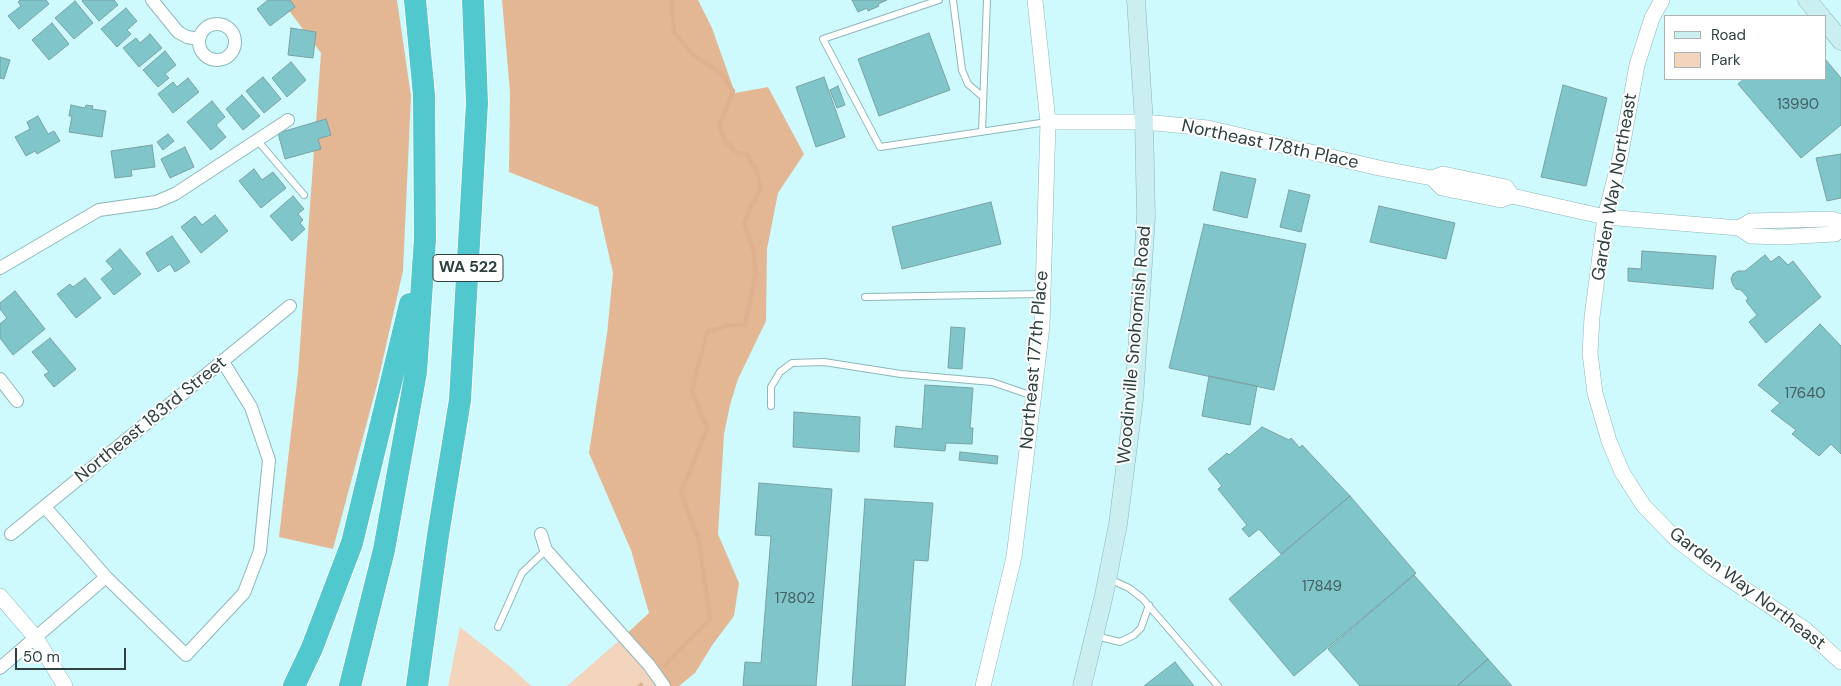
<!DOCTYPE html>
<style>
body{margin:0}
#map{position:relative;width:1841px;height:686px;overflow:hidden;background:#cffafd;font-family:"DM Sans",sans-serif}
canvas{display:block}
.legend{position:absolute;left:1664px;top:15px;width:162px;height:65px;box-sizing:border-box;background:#fff;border:1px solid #acb3b3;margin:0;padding:6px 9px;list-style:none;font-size:15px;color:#2f4041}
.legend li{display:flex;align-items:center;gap:10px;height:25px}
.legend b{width:25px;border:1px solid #acb3b3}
.scale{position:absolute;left:15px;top:648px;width:111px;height:22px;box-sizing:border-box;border:2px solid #2f4041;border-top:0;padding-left:6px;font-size:15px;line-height:18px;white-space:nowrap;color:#2f4041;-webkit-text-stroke:4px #fff;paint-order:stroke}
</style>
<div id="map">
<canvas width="1841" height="686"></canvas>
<ul class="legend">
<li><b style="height:6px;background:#cbeef0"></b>Road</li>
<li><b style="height:14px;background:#f3d5be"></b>Park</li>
</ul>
<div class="scale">50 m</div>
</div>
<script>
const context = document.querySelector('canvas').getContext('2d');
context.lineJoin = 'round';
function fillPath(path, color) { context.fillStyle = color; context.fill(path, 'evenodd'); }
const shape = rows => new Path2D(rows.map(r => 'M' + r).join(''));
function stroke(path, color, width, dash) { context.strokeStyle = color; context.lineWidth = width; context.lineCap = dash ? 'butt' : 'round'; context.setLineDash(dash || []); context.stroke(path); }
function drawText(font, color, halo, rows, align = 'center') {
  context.font = font + ' "DM Sans",sans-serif'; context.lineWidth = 4; context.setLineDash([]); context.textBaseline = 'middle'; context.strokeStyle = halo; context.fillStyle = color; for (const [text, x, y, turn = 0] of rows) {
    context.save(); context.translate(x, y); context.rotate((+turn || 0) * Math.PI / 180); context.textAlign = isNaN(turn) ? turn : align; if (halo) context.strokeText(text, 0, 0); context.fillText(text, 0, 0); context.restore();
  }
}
const green = shape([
 [460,627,512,668,531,686,448,686],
 [623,637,664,686,567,686]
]);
const forest = shape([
 [281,0,397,0,411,96,403,271,378,381,333,549,279,537,298,373,321,53],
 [502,0,698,0,712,28,735,93,768,87,804,154,778,193,767,249,766,321,738,379,730,405,724,434,718,534,739,583,734,616,713,644,695,673,679,686,664,686,623,637,649,613,631,550,589,453,607,334,613,273,598,207,509,172,510,92]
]);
const stream = shape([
 [664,666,710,619,699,542,681,492,707,429,692,391,707,332,729,325,745,325,756,274,754,253,744,222,761,187,756,170,748,155,736,152,725,141,719,126,733,91,720,72,692,54,674,32,671,0],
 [640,686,641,685]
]);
const building = shape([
 [20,0,46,0,49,4,19,29,8,16,21,6,18,2,20,0],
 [83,0,114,0,118,5,99,21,82,1,83,0],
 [268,0,290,0,295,7,270,26,257,9,268,0],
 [852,0,887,0,878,4,879,6,868,11,867,8,858,12,852,0],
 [75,1,93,23,74,39,55,18,75,1],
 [126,8,137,21,127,30,131,34,117,47,101,29,126,8],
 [52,23,69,44,49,60,32,40,52,23],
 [291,28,316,32,313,58,288,55,291,28],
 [929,33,950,90,879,116,858,59,929,33],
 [150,34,162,48,139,67,123,48,136,38,140,43,150,34],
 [165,51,176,65,165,74,169,78,158,87,143,70,165,51],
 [0,57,10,60,4,79,0,78,0,57],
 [1825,59,1841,78,1841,125,1801,158,1738,84,1744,79,1825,79,1825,59],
 [291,62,306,80,287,97,272,78,291,62],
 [263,77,281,99,264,113,246,91,263,77],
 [824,77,845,137,816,147,796,87,824,77],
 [188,78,199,92,173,113,158,94,173,82,177,87,188,78],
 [1563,85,1607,98,1586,186,1541,177,1563,85],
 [838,86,845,105,837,108,830,90,838,86],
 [242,95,260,116,243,130,226,109,242,95],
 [212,101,225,117,216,125,226,137,211,150,187,122,212,101],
 [71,105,85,108,86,105,93,106,92,109,106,111,102,137,69,132,72,116,69,116,71,105],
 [38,116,48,134,54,131,60,141,37,154,35,151,26,156,15,137,30,129,27,122,38,116],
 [326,119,331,135,318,139,321,149,285,159,278,133,326,119],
 [168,134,174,141,163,150,157,142,168,134],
 [152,145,155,167,131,170,132,176,115,178,111,151,152,145],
 [185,147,194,167,170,178,161,159,185,147],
 [1841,154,1841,198,1827,201,1816,158,1841,154],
 [254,169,262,180,273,172,286,188,261,208,239,181,254,169],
 [1221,172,1256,179,1247,218,1213,210,1221,172],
 [1289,190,1310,195,1301,232,1280,227,1289,190],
 [293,196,304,209,298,214,303,220,300,223,305,229,292,241,270,216,293,196],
 [991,202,1001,244,902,269,892,227,991,202],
 [1379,206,1455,223,1446,259,1370,242,1379,206],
 [215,215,228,231,201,253,181,227,195,216,202,225,215,215],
 [1204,224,1306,244,1274,390,1169,368,1204,224],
 [172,236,190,262,175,272,170,264,158,272,146,253,172,236],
 [120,249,141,274,114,295,101,279,113,269,106,261,120,249],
 [1642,251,1716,256,1713,289,1628,281,1628,268,1641,269,1642,251],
 [1765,255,1771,262,1779,256,1788,265,1793,261,1821,297,1766,343,1749,322,1757,315,1746,301,1748,298,1741,290,1736,289,1733,285,1731,279,1733,274,1738,271,1745,271,1765,255],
 [85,278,101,298,76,318,57,294,70,284,73,287,85,278],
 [15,291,45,329,13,355,0,338,0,324,7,318,0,309,0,303,15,291],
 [1820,324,1841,346,1841,454,1831,444,1819,456,1792,434,1796,430,1771,411,1780,403,1758,385,1820,324],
 [951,327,965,328,962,369,948,368,951,327],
 [50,338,76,369,54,387,44,375,49,372,32,352,50,338],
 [1209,376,1257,386,1250,425,1202,416,1209,376],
 [925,385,973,388,970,428,973,428,972,444,946,443,945,451,894,447,896,426,922,429,925,385],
 [794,412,860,417,859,452,793,447,794,412],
 [1262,427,1289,440,1291,438,1300,448,1302,445,1350,496,1281,554,1259,529,1249,537,1242,529,1247,525,1218,489,1222,486,1208,469,1227,453,1229,455,1262,427],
 [960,452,998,456,997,464,959,460,960,452],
 [759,483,832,489,816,686,743,686,745,662,761,663,771,536,755,535,759,483],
 [1350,496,1416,573,1294,676,1229,599,1350,496],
 [865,499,933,503,928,561,914,560,905,686,852,686,865,499],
 [1414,575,1488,659,1457,686,1360,686,1328,649,1414,575],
 [1488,659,1512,686,1457,686,1488,659],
 [1175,662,1194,686,1144,686,1175,662]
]);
const service = shape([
 [939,0,823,39,880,147,1047,122],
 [953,0,962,70,968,84,983,97],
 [982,132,987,0],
 [257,140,304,195],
 [865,297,1043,294],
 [771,406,771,387,780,372,792,363,824,362,901,374,992,382,1033,396],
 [1109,579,1129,588,1142,598,1218,686],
 [498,627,522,573,546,550],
 [1096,636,1120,642,1134,635,1141,628,1149,605]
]);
const minor = shape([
 [152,0,178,32,187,37,199,39],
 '199 42a18 18 0 1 1 36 0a18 18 0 1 1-36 0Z',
 [0,268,99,210,156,202,175,194,288,120],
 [0,379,17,401],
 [45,507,106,577,186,655,244,593,260,551,269,460,251,407,223,362],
 [11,534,290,306],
 [541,534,546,550,649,665,664,686],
 [0,668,106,577]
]);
const tertiary = shape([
 [1662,0,1652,18,1637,65,1620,158,1605,217,1592,317,1590,353,1595,393,1609,441,1622,472,1643,505,1676,539,1713,568,1806,630,1841,662],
 [1048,122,1144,122,1208,128,1379,168,1432,178,1442,188,1501,200,1512,196,1605,217,1739,228,1751,236,1781,237,1835,234,1841,228],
 [1432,178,1443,174,1506,187,1512,196],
 [1739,228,1751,221,1832,219,1841,222],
 [0,596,36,638,65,686],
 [983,686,1014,557,1042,326,1048,122,1035,0]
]);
const secondary = shape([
 [1807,0,1821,16],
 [1825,21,1841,41],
 [1082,686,1104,595,1118,524,1134,399,1146,217,1144,122,1136,0]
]);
const motorway = shape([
 [294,686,312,648,352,543,410,304],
 [350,686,384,550,416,372,425,239,424,95,415,0],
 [417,686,438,535,460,400,477,103,473,0]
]);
const numberNames = [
 ["13990",1798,105],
 ["17640",1805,394],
 ["17849",1322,587],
 ["17802",795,599]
];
const shields = [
 [468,268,70]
];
const shieldNames = [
 ["WA 522",468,268]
];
const streetNames = [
 ["Northeast 178th Place",1270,145,12],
 ["Garden Way Northeast",1615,187,-80],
 ["Woodinville Snohomish Road",1135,345,-85],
 ["Northeast 177th Place",1035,360,-85],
 ["Northeast 183rd Street",151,420,-39],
 ["Garden Way Northeast",1747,589,37]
];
fillPath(green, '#f3d5be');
fillPath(forest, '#e4b794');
stroke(stream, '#dfb28f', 4.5);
fillPath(building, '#7fc5c9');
stroke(building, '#7aa2a5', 1);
stroke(service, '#8db6b9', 8);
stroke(minor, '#8db6b9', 14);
stroke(tertiary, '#8db6b9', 16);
stroke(secondary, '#8db6b9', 19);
stroke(motorway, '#fff', 24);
stroke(service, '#fff', 6);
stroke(minor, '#fff', 12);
stroke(tertiary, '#fff', 15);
stroke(secondary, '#cbeef0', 18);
stroke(motorway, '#51c7ce', 22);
drawText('15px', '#436163', null, numberNames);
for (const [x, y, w] of shields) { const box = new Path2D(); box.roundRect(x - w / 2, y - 13.5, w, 27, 4); context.fillStyle = '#fff'; context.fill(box); stroke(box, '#2f4041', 1); }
drawText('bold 16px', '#2f4041', null, shieldNames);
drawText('18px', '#2f4041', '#fff', streetNames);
</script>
